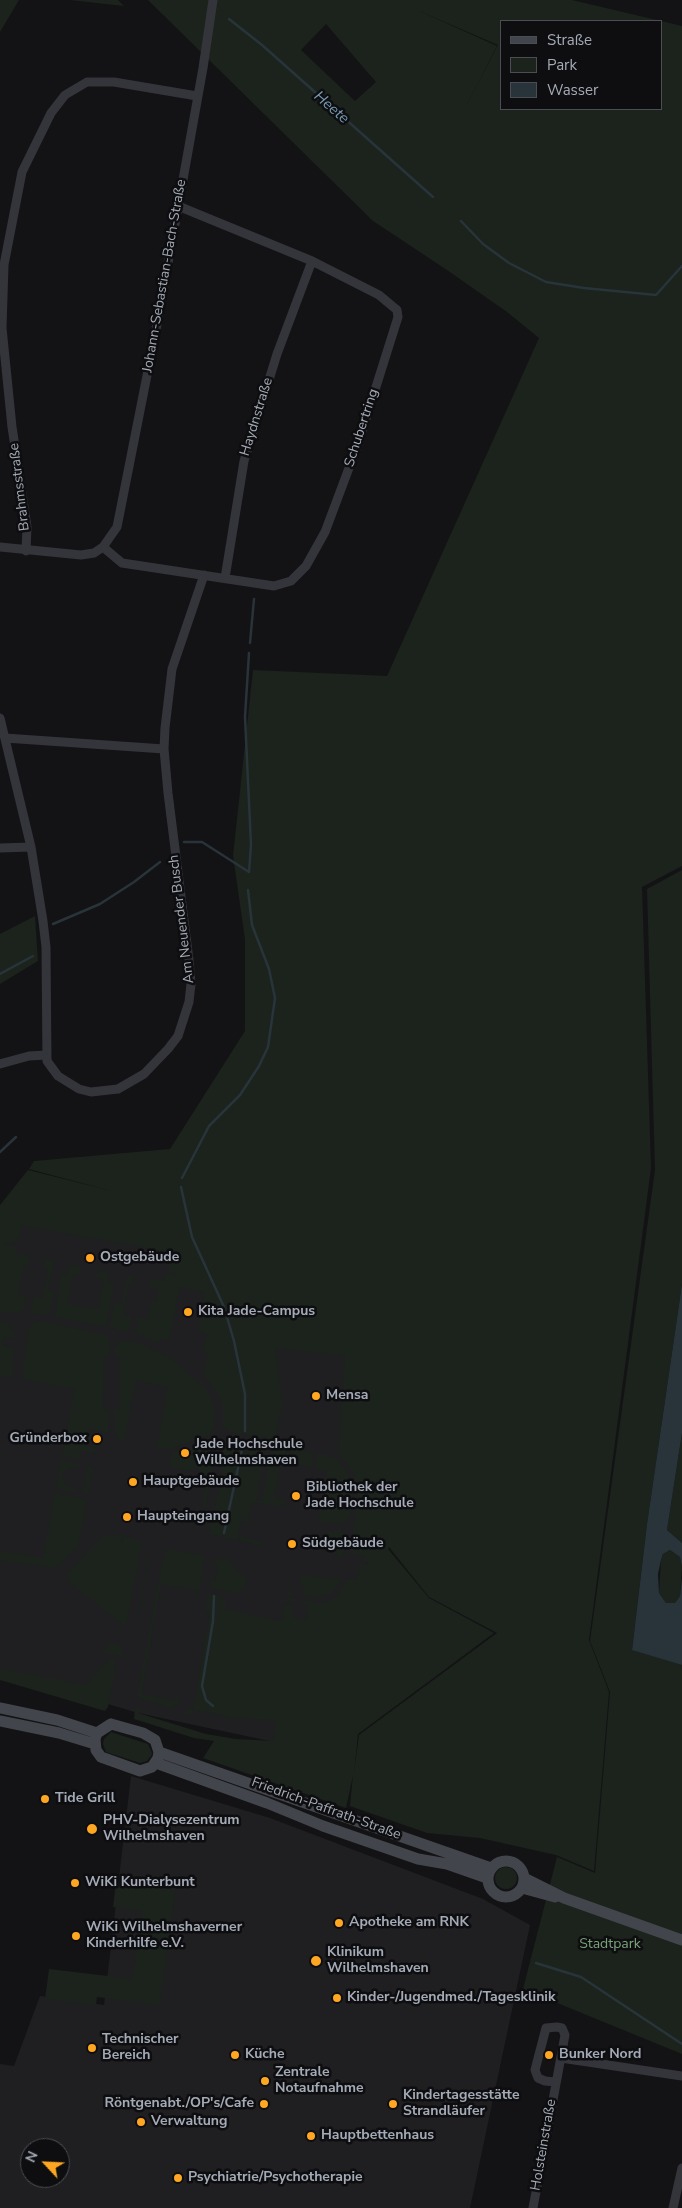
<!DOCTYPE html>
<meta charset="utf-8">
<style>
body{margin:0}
#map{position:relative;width:682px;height:2208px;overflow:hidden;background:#131315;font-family:"Nunito Sans",sans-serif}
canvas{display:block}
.legend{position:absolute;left:500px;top:20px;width:162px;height:90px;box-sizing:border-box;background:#0e0e10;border:1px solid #4a4d53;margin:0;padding:6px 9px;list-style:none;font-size:15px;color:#a4abb7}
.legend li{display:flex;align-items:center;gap:10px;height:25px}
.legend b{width:25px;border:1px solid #4a4d53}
.north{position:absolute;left:20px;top:2138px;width:50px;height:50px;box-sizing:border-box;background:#0e0e10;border:1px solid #4a4d53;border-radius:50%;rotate:295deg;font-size:14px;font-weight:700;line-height:20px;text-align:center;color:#a4abb7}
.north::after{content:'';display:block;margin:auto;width:18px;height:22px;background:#ffa722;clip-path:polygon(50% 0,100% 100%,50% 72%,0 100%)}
</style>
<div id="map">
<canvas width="682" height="2208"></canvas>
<ul class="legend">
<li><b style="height:6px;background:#42454b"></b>Straße</li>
<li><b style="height:14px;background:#1b231c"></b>Park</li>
<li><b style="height:14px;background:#29333a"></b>Wasser</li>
</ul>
<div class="north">N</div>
</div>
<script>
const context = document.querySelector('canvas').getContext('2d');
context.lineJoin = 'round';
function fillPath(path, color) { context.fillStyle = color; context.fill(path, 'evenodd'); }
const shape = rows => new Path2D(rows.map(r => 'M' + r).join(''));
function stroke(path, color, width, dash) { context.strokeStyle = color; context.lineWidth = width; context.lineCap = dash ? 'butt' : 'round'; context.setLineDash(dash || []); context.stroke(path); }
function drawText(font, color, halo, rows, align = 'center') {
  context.font = font + ' "Nunito Sans",sans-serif'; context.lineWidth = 5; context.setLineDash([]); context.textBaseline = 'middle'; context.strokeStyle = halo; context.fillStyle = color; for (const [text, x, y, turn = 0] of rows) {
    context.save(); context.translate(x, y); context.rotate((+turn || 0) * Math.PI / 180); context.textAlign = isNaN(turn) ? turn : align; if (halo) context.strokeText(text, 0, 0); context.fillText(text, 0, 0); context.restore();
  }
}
const built = shape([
 [8,1204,183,1227,355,1347,386,1558,274,1742,138,1713,0,1672,0,1242],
 [131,1776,270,1818,483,1899,530,1925,470,2208,0,2208,0,2064,14,2066,40,1996,104,2005],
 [30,2148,60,2148,60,2178,30,2178]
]);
const green = shape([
 [0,0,19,0,0,32],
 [70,0,118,0,124,6],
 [148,0,572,0,682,26,682,866,642,887,651,1168,589,1640,609,1692,594,1871,556,1855,480,1838,427,1833,350,1806,353,1775,346,1808,203,1758,214,1741,194,1738,134,1719,135,1708,140,1707,138,1713,206,1734,236,1739,274,1741,275,1720,236,1718,194,1710,193,1715,186,1713,187,1708,193,1709,210,1613,205,1611,208,1593,218,1595,226,1602,225,1609,282,1621,289,1586,291,1587,289,1598,295,1599,295,1602,287,1601,286,1604,294,1606,292,1617,306,1620,309,1606,303,1604,303,1601,320,1603,331,1600,341,1591,347,1579,357,1580,360,1564,367,1565,370,1563,364,1562,365,1556,350,1553,358,1496,354,1474,339,1454,345,1355,275,1348,282,1406,275,1440,231,1432,223,1427,223,1404,215,1389,204,1376,208,1353,203,1352,207,1334,198,1331,205,1292,180,1287,169,1341,164,1339,158,1343,137,1334,138,1317,148,1319,151,1300,157,1301,159,1288,148,1288,150,1279,164,1281,165,1274,177,1276,177,1273,168,1272,169,1265,167,1264,169,1252,22,1225,19,1239,16,1238,15,1243,5,1242,4,1244,17,1247,16,1254,30,1256,28,1266,24,1265,18,1294,26,1296,24,1309,19,1312,0,1312,0,1205,28,1170,112,1191,29,1169,34,1161,170,1149,245,1031,245,939,233,856,253,670,387,676,539,338,507,312,447,270,373,221],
 [378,3,417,10,498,45,463,112,497,46,417,10],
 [501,21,661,21,661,109,501,109],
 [326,24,376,82,355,101,301,50],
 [389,1547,429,1597,497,1633,359,1735,354,1773,358,1734,494,1633,429,1598,388,1549],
 [682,870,682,1284,647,1524,632,1649,682,1665,682,2054,523,1989,557,1857,595,1873,610,1692,590,1641,655,1170,647,889],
 [35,916,38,961,0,984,0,934],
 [45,1259,54,1261,48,1290,55,1292,49,1315,33,1313,31,1310,33,1297,42,1299,48,1270,43,1268],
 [70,1265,81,1267,79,1275,73,1274,67,1304,98,1310,104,1280,97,1278,99,1270,109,1272,107,1282,114,1284,106,1327,55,1317,61,1274,68,1275],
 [128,1275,135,1276,133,1285,129,1284,123,1314,132,1316,130,1327,126,1332,110,1328,110,1326,114,1302,122,1304],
 [0,1321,8,1324,14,1332,14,1338,4,1337,2,1346,14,1348,12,1378,0,1376],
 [35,1321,46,1322,105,1335,109,1338,110,1354,104,1357,103,1410,109,1408,108,1433,88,1429,85,1446,96,1448,95,1453,81,1451,79,1459,62,1455,75,1389,22,1379,28,1331],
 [126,1340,141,1344,170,1358,207,1390,215,1410,214,1428,209,1435,170,1449,157,1447,168,1387,136,1380,124,1441,119,1440,115,1433,114,1408,120,1410,120,1357,115,1353,115,1349,118,1343],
 [682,1433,682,1543,667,1530],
 [229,1437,263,1443,266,1446,256,1502,251,1503,247,1522,241,1521,237,1540,209,1534,221,1479,224,1440],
 [197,1445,208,1447,212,1453,213,1460,211,1478,207,1478,207,1475,201,1473,194,1467,190,1471,169,1467,171,1457,175,1452],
 [274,1446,285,1447,285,1452,291,1453,292,1448,313,1454,311,1467,281,1462,274,1498,284,1500,283,1507,257,1503,258,1501,262,1501,271,1450],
 [319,1453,337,1459,345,1469,351,1481,353,1493,351,1511,347,1521,343,1523,318,1521,327,1471,315,1468,317,1454],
 [61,1460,81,1464,79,1467,69,1467,62,1474,65,1485,75,1489,76,1493,56,1489],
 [88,1465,93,1466,88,1495,83,1494],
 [207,1481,210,1481,204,1514,201,1517],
 [55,1493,87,1499,78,1547,55,1568,0,1560,0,1551,43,1558],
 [333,1530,340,1530,346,1535,343,1558,336,1557,338,1541,326,1538,327,1533],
 [111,1534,122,1536,121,1547,124,1536,137,1540,141,1545,127,1622,123,1625,70,1583,67,1576,69,1572,102,1537],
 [240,1535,245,1538,264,1541,260,1545,239,1541],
 [166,1550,172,1550,201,1555,204,1558,198,1600,196,1600,197,1590,161,1584,158,1581],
 [670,1550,680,1557,682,1567,680,1596,675,1603,666,1603,659,1593,661,1560,663,1554],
 [149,1556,137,1628,136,1629,147,1558],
 [226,1557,241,1575,247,1577,245,1588,237,1593,212,1588,210,1585,210,1581,215,1581,218,1565,213,1564,214,1561],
 [301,1575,334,1580,341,1576,336,1588,331,1593,313,1598,306,1595,303,1592,304,1586,299,1585],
 [158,1583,160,1587,142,1694,176,1701,177,1695,179,1694,179,1703,170,1708,137,1697],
 [112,1643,120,1647,122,1651,121,1657,102,1652],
 [107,1660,114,1660,116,1663,108,1707,105,1711,0,1680,0,1669,87,1685],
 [111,1732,148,1744,152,1753,151,1756,147,1761,140,1763,106,1752,103,1744,104,1739],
 '495 1878a11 11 0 1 1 22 0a11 11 0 1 1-22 0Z',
 [116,1883,175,1890,160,2005,97,1997,96,2005,45,1999,49,1969,133,1979,142,1911,113,1907]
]);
const water = shape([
 [682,1284,682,1433,667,1530,682,1543,682,1567,680,1557,670,1550,663,1554,661,1560,658,1574,659,1593,666,1603,675,1603,680,1596,682,1578,682,1665,632,1650,647,1524]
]);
const stream = shape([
 [229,19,262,45,433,197],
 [461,221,483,244,509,263,546,282,584,288,656,295,682,266],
 [250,643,254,599],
 [184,842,202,842,249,872,251,845,245,717,249,653],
 [53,924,100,904,134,882,160,862],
 [0,974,33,956],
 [0,1152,16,1137],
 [182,1178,209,1126,240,1095,259,1066,268,1047,275,998,269,969,252,925,248,890],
 [181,1187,192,1237,224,1307,234,1341,245,1394,245,1431],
 [224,1533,243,1445],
 [213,1706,206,1700,202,1686,213,1621,214,1596],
 [536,1963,581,1977,682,2044]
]);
const minor = shape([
 [0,547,81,555,94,553,103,547,117,527,156,330,203,68,213,0],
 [103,547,122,563,274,586,291,581,306,566,325,532,358,444,398,317,397,310,379,295,312,261,178,206],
 [26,551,27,527,12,427,2,328,4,265,22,172,51,113,65,95,87,82,114,82,197,96],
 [225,578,244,461,277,354,312,261],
 [0,718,31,847,43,921,46,947,47,1061,58,1076,79,1089,91,1092,118,1089,144,1074,168,1049,178,1036,189,1002,191,984,189,960,168,793,164,749,165,728,172,669,204,575],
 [5,738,164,749],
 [0,848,31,847],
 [0,1064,29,1056,46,1055],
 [561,2058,682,2076],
 [533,2208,565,2035,562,2028,557,2027,546,2028,535,2070,538,2078,545,2081,556,2082],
 [673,2208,682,2168]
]);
const secondary = shape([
 [0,1708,57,1720,97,1733],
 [0,1721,59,1733,95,1744],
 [111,1724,143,1733,155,1740,159,1752,158,1758,152,1767,140,1771,101,1757,96,1750,95,1739,97,1733,111,1724],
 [159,1752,491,1868],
 [156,1763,267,1803,323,1826,418,1859,447,1864,487,1878],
 '488 1879a18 18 0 1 1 36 0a18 18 0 1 1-36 0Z',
 [524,1878,564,1898,682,1940],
 [522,1888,555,1897]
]);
const markers = [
 [90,1258,5,"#ffa722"],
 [188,1312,5,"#ffa722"],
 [316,1396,5,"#ffa722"],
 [97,1439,5,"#ffa722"],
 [185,1453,5,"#ffa722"],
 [133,1482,5,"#ffa722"],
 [296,1496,5,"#ffa722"],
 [127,1517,5,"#ffa722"],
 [292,1544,5,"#ffa722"],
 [45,1799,5,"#ffa722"],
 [92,1829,6,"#ffa722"],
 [75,1883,5,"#ffa722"],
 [339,1923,5,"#ffa722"],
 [76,1936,5,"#ffa722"],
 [316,1961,6,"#ffa722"],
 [337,1998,5,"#ffa722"],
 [92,2048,5,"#ffa722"],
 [235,2055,5,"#ffa722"],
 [549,2055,5,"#ffa722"],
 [265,2081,5,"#ffa722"],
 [264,2104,5,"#ffa722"],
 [393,2104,5,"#ffa722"],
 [141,2122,5,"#ffa722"],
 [311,2136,5,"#ffa722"],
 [178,2178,5,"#ffa722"]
];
const streetNames = [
 ["Johann-Sebastian-Bach-Straße",165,276,-80],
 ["Haydnstraße",257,417,-73],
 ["Schubertring",362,428,-72],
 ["Brahmsstraße",20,487,-97],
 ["Am Neuender Busch",182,919,-97],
 ["Friedrich-Paffrath-Straße",326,1809,20],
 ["Holsteinstraße",544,2145,-80]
];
const poiNames = [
 ["Ostgebäude",100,1258],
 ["Kita Jade-Campus",198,1312],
 ["Mensa",326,1396],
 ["Gründerbox",87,1439,"right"],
 ["Jade Hochschule",195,1445],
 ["Wilhelmshaven",195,1461],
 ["Hauptgebäude",143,1482],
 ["Bibliothek der",306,1488],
 ["Jade Hochschule",306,1504],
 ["Haupteingang",137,1517],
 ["Südgebäude",302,1544],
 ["Tide Grill",55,1799],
 ["PHV-Dialysezentrum",103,1821],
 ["Wilhelmshaven",103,1837],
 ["WiKi Kunterbunt",85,1883],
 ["Apotheke am RNK",349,1923],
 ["WiKi Wilhelmshaverner",86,1928],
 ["Kinderhilfe e.V.",86,1944],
 ["Klinikum",327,1953],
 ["Wilhelmshaven",327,1969],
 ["Kinder-/Jugendmed./Tagesklinik",347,1998],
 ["Technischer",102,2040],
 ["Bereich",102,2056],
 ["Küche",245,2055],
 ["Bunker Nord",559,2055],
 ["Zentrale",275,2073],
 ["Notaufnahme",275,2089],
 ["Kindertagesstätte",403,2096],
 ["Strandläufer",403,2112],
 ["Röntgenabt./OP's/Cafe",254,2104,"right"],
 ["Verwaltung",151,2122],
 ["Hauptbettenhaus",321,2136],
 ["Psychiatrie/Psychotherapie",188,2178]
];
const parkNames = [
 ["Stadtpark",610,1945]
];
const waterNames = [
 ["Heete",331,108,41]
];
fillPath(built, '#1f1f22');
fillPath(green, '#1b231c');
fillPath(water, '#29333a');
stroke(stream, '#29333a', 2.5);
stroke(minor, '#34353b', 9);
stroke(secondary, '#42454b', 11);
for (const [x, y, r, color] of markers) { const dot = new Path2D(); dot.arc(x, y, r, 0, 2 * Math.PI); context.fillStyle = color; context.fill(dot); stroke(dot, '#0e0e10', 2); }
drawText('14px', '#a4abb7', '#0e0e10', streetNames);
drawText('bold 14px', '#a4abb7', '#0e0e10', poiNames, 'left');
drawText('14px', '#79a379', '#0e0e10', parkNames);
drawText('italic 15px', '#789cb5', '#0e0e10', waterNames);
</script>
